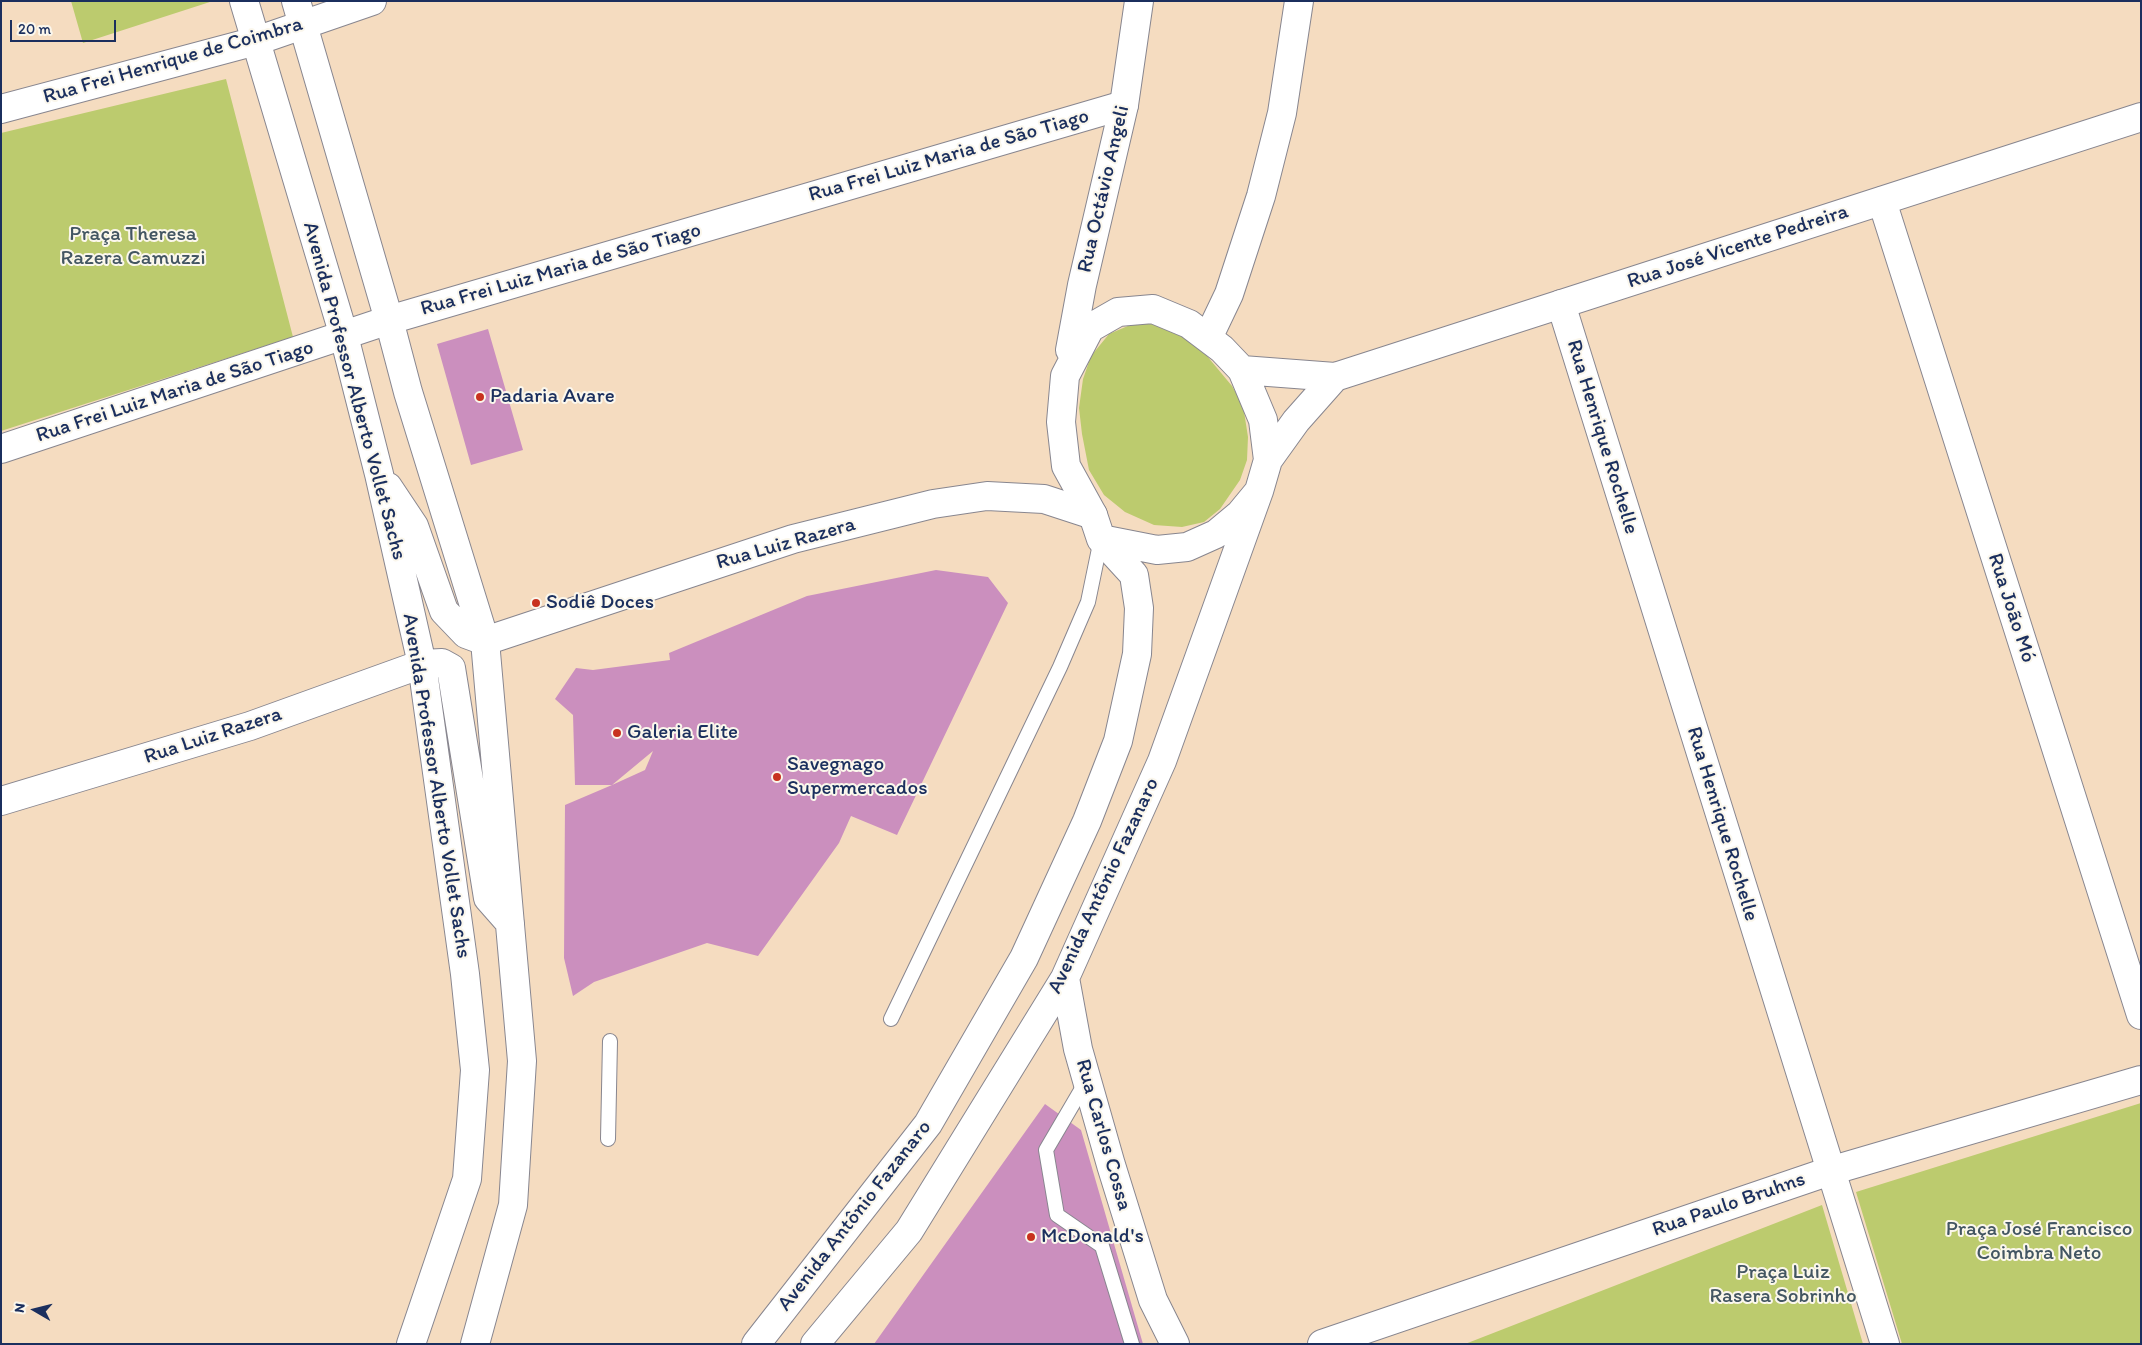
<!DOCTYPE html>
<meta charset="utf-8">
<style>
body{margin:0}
#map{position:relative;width:2142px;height:1345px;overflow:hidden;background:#f5dcc0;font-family:Itim,sans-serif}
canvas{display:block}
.frame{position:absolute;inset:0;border:2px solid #1b2f5e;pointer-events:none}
.north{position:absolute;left:10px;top:1285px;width:50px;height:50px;-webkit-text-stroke:4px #fbf7ec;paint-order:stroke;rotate:278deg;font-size:14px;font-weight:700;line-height:20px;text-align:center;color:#1b2f5e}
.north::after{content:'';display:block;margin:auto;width:18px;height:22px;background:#1b2f5e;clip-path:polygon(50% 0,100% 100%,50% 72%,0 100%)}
.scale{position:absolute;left:10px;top:20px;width:106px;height:22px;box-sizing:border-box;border:2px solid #1b2f5e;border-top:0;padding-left:6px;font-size:15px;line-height:18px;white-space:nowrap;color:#1b2f5e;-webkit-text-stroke:4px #fbf7ec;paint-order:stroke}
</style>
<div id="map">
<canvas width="2142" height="1345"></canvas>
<div class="frame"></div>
<div class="north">N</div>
<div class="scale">20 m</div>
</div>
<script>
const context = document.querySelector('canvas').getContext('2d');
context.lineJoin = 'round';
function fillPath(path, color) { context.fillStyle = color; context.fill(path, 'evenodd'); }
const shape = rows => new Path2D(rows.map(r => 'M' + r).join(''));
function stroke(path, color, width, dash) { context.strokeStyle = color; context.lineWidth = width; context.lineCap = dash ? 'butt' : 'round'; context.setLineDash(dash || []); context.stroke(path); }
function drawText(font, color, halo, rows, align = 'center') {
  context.font = font + ' Itim,sans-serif'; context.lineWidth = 4; context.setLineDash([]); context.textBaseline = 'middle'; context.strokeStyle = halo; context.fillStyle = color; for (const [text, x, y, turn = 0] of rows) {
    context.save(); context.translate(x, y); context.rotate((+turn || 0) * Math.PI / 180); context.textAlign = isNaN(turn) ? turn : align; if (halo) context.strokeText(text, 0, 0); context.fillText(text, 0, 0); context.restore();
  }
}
const green = shape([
 [71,1,213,1,83,43],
 [226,79,293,337,1,431,1,133],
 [1142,320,1183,337,1207,356,1232,386,1243,405,1248,437,1247,460,1240,480,1220,509,1204,522,1182,527,1154,525,1125,512,1104,495,1089,470,1082,434,1079,408,1083,379,1091,356,1109,334],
 [2141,1103,2141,1344,1902,1344,1856,1192],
 [1822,1205,1863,1344,1465,1344]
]);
const building = shape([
 [488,329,523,450,471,465,437,344],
 [936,570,988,577,1008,603,897,835,851,816,839,843,758,956,707,943,594,982,573,996,564,958,565,805,612,785,575,785,573,715,555,699,576,668,593,670,670,660,669,653,807,596],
 [653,751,645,770,612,785],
 [1045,1104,1081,1130,1143,1344,874,1344]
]);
const lane = shape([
 [891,1019,1060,667,1088,602,1101,539],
 [1087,1080,1046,1150,1057,1215,1102,1246,1132,1344],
 [608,1139,610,1041]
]);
const street = shape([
 [1,109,256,41,372,1],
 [1882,201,2141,1015],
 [1561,304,1885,1344],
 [1,449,389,320,1124,105],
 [485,641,793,539,933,504,987,496,1044,499,1093,515],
 [1,801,250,726,422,664]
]);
const secondary = shape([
 [244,1,344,336,379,474,422,664,465,974,475,1070,467,1179,411,1344],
 [296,1,389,320,408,392,485,641,522,1061,513,1205,475,1344],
 [1208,338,1229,294,1261,196,1282,113,1299,1],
 [1070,350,1082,285,1124,105,1139,1],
 [1242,370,1335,377,2141,117],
 [1268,460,1296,421,1335,377],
 [388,487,414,526,444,611,466,634,485,641],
 [422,664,442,663,451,668,488,898,510,923],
 [1065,978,1078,1049,1111,1165,1153,1300,1175,1344],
 [756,1344,928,1124,1024,958,1087,821,1118,741,1137,654,1139,608,1134,575,1101,539],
 [815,1344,909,1231,1065,978,1162,761,1259,491,1268,460,1263,420,1242,370,1222,349,1189,324,1153,309,1118,312,1090,328,1065,376,1061,422,1066,466,1093,515,1101,539,1157,550,1187,547,1216,534,1240,514,1259,491],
 [1322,1344,1830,1171,2141,1080]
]);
const markers = [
 [480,397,5,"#c8321e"],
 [536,603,5,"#c8321e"],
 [617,733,5,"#c8321e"],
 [777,777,5,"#c8321e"],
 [1031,1237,5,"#c8321e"]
];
const streetNames = [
 ["Rua Frei Henrique de Coimbra",173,61,-16],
 ["Rua Frei Luiz Maria de São Tiago",949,156,-16],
 ["Rua Octávio Angeli",1104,189,-77],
 ["Rua José Vicente Pedreira",1738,247,-18],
 ["Rua Frei Luiz Maria de São Tiago",561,270,-16],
 ["Avenida Professor Alberto Vollet Sachs",354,391,75],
 ["Rua Frei Luiz Maria de São Tiago",175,392,-18],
 ["Rua Henrique Rochelle",1602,437,73],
 ["Rua Luiz Razera",786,544,-16],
 ["Rua João Mó",2011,608,72],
 ["Rua Luiz Razera",213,736,-18],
 ["Avenida Professor Alberto Vollet Sachs",436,786,81],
 ["Rua Henrique Rochelle",1722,824,73],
 ["Avenida Antônio Fazanaro",1104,886,-65],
 ["Rua Carlos Cossa",1103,1135,74],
 ["Rua Paulo Bruhns",1729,1205,-19],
 ["Avenida Antônio Fazanaro",855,1216,-52]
];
const parkNames = [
 ["Praça Theresa",133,235],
 ["Razera Camuzzi",133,259],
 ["Praça José Francisco",2039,1230],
 ["Coimbra Neto",2039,1254],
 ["Praça Luiz",1783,1273],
 ["Rasera Sobrinho",1783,1297]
];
const poiNames = [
 ["Padaria Avare",490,397],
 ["Sodiê Doces",546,603],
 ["Galeria Elite",627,733],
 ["Savegnago",787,765],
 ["Supermercados",787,789],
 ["McDonald's",1041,1237]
];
fillPath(green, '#bccb6e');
fillPath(building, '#cb8fbe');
stroke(lane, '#88868f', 16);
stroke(street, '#88868f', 30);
stroke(secondary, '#88868f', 30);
stroke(lane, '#fff', 14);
stroke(street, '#fff', 28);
stroke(secondary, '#fff', 28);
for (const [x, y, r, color] of markers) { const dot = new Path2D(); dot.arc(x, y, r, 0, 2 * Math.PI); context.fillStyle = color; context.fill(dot); stroke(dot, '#fbf7ec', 2); }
drawText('21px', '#1b2f5e', '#fbf7ec', streetNames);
drawText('21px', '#435662', '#fbf7ec', parkNames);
drawText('21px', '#1b2f5e', '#fbf7ec', poiNames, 'left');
</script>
